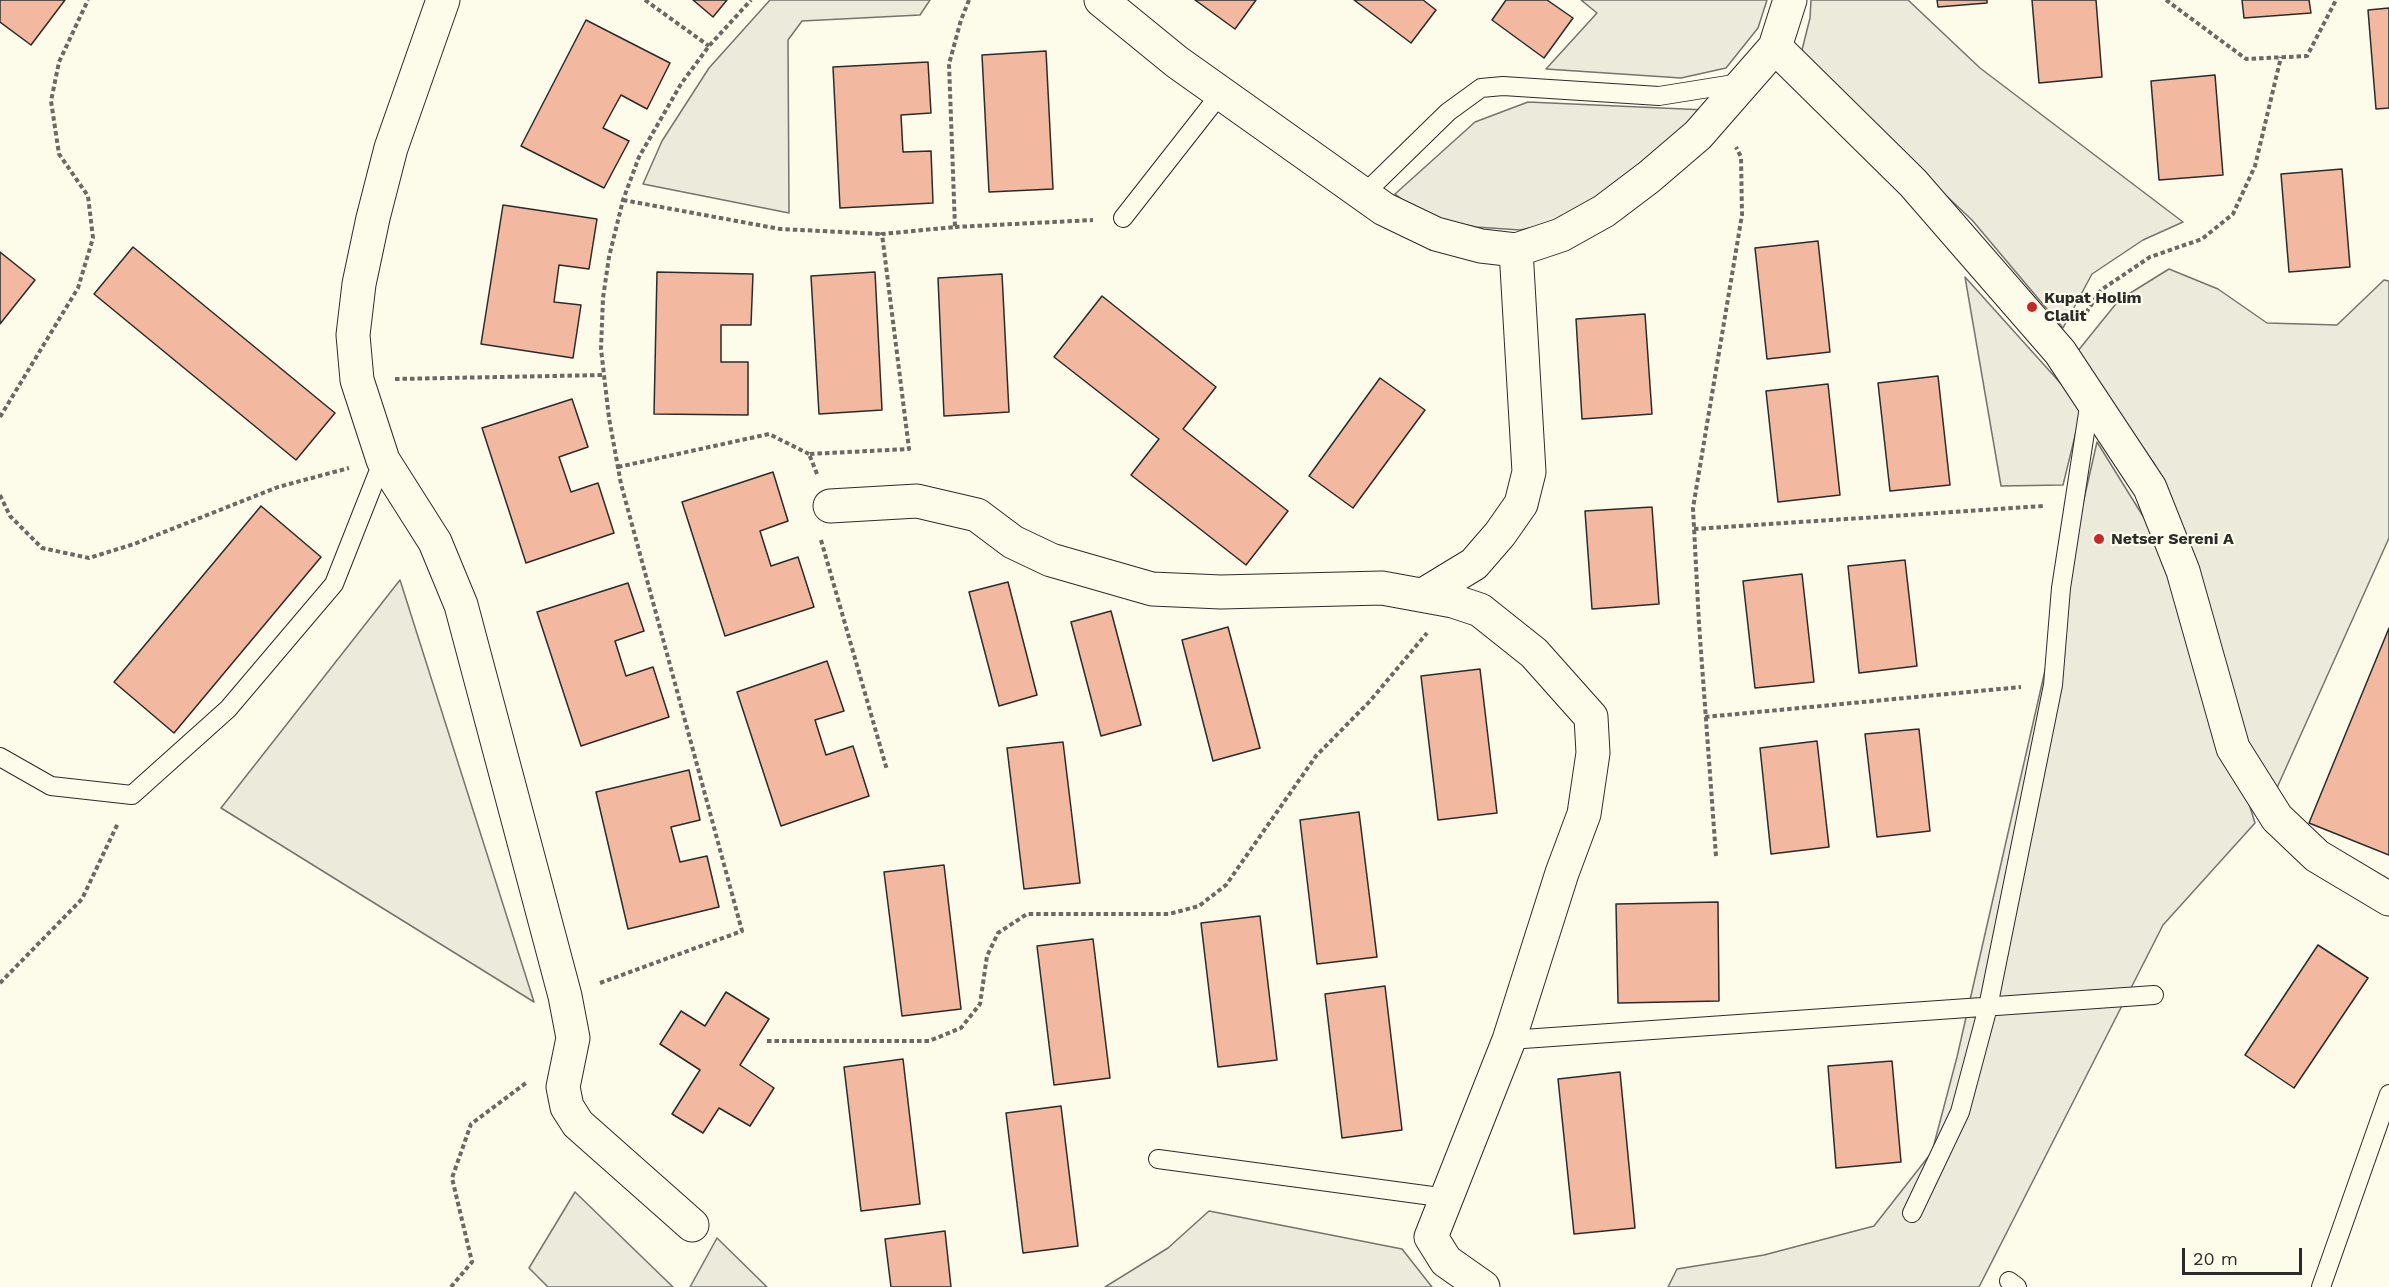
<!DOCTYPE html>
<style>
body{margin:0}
#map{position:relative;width:2389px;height:1287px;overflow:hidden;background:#fdfbea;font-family:"Work Sans",sans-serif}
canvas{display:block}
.scale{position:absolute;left:2182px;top:1248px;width:120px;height:27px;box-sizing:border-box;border:3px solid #2b2b2b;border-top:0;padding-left:8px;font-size:18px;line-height:21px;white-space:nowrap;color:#2b2b2b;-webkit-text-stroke:4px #fdfbea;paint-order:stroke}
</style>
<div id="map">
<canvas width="2389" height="1287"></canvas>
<div class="scale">20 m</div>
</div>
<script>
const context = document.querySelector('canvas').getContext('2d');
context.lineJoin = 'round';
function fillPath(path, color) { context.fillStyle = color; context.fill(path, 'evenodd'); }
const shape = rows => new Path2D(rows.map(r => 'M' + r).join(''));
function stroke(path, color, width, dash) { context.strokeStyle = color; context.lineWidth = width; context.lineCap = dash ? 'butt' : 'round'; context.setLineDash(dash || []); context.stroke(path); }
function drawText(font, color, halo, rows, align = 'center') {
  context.font = font + ' "Work Sans",sans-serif'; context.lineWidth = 4.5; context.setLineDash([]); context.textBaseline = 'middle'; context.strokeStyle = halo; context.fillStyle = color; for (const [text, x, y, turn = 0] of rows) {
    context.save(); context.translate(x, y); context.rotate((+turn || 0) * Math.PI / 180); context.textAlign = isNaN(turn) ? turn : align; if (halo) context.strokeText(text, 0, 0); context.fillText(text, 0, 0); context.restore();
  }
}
const green = shape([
 [770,0,930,0,920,15,802,21,788,40,789,213,643,184,662,141,709,68,770,0],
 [1581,0,1767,0,1758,28,1726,68,1681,78,1546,69,1597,13,1581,0],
 [1811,0,1908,0,1980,68,2183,222,2143,240,2092,274,2063,328,1972,220,1800,58,1810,18,1811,0],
 [1528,102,1706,110,1632,175,1566,220,1520,230,1476,227,1423,216,1395,194,1475,122,1528,102],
 [2169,269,2218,289,2267,323,2337,325,2384,280,2389,281,2389,538,2276,790,2228,716,2180,524,2155,465,2077,352,2119,300,2169,269],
 [1965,277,2082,407,2063,485,2001,486,1965,277],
 [2097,442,2146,521,2202,653,2255,823,2163,925,1979,1287,1668,1287,1677,1269,1764,1255,1874,1226,1932,1152,1957,1057,2097,442],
 [400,580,534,1002,221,808,400,580],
 [575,1192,673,1287,548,1287,529,1268,575,1192],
 [1209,1211,1402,1249,1432,1287,1105,1287,1168,1248,1209,1211],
 [717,1238,767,1287,690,1287,717,1238]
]);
const building = shape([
 [0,0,65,0,31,45,0,22,0,0],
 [693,0,727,0,713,17,693,0],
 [1195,0,1256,0,1235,29,1195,0],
 [1354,0,1423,0,1436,10,1411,43,1354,0],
 [1506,0,1547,0,1573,18,1544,58,1492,20,1506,0],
 [1937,0,1987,0,1987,3,1938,7,1937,0],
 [2032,0,2096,0,2102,77,2039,83,2032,0],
 [2242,0,2309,0,2311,13,2244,18,2242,0],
 [2389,8,2389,108,2376,109,2368,10,2389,8],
 [586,20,670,63,647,109,621,95,603,128,629,141,604,188,521,146,586,20],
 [1046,51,1053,189,989,192,982,55,1046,51],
 [928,62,931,113,901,115,903,152,931,151,933,203,840,208,833,67,928,62],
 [2215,75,2223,175,2159,180,2151,81,2215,75],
 [2342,169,2350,267,2289,272,2281,174,2342,169],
 [503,205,597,219,589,269,559,265,554,302,581,305,573,358,481,344,503,205],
 [1818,241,1830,352,1767,359,1755,248,1818,241],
 [133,247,335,413,296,460,94,294,133,247],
 [0,252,35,280,0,324,0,252],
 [657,272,753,274,751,325,721,325,721,362,748,362,748,415,654,414,657,272],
 [875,272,882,410,819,414,811,276,875,272],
 [1002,274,1009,412,944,416,938,278,1002,274],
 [1102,296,1216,387,1183,429,1288,511,1246,565,1131,475,1159,439,1054,357,1102,296],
 [1645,314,1652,414,1582,419,1576,319,1645,314],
 [1938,376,1950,485,1890,491,1878,383,1938,376],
 [1380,378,1425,410,1353,508,1309,476,1380,378],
 [1828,384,1840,495,1778,502,1766,391,1828,384],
 [572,399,588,447,559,457,571,492,598,483,614,533,526,563,482,428,572,399],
 [773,472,788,521,760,531,771,566,798,557,814,607,725,636,682,502,773,472],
 [261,506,321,557,174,733,114,682,261,506],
 [1652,507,1659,604,1592,609,1585,511,1652,507],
 [1905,560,1917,666,1859,673,1848,566,1905,560],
 [1802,574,1814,682,1755,688,1743,581,1802,574],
 [1008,582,1037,695,999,706,969,592,1008,582],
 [628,583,644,631,615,641,626,676,653,667,669,717,581,746,537,612,628,583],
 [1111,611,1141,725,1101,736,1071,622,1111,611],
 [1228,627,1260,748,1213,761,1182,640,1228,627],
 [2389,628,2389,855,2309,823,2389,628],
 [827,661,844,711,815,720,826,755,853,746,869,796,781,826,737,692,827,661],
 [1480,669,1497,813,1438,820,1421,676,1480,669],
 [1919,729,1930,831,1877,837,1865,734,1919,729],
 [1817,741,1829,847,1771,854,1760,748,1817,741],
 [1063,742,1080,883,1024,889,1007,748,1063,742],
 [689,770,700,820,671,827,680,862,707,856,719,907,628,929,596,792,689,770],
 [1359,812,1377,957,1317,964,1300,820,1359,812],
 [944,865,961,1009,902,1016,884,872,944,865],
 [1718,902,1719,1001,1618,1003,1616,904,1718,902],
 [1260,916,1277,1060,1218,1067,1201,923,1260,916],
 [1093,939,1110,1078,1054,1085,1037,946,1093,939],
 [2318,945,2368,978,2294,1088,2245,1055,2318,945],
 [1385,986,1402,1130,1342,1138,1325,994,1385,986],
 [726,992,769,1019,740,1065,774,1088,750,1126,719,1108,703,1133,672,1114,700,1070,660,1044,681,1011,705,1026,726,992],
 [903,1059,920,1204,861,1211,844,1067,903,1059],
 [1892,1061,1901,1162,1836,1168,1828,1066,1892,1061],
 [1620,1072,1635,1228,1574,1234,1558,1079,1620,1072],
 [1061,1106,1078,1246,1023,1253,1006,1113,1061,1106],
 [945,1231,951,1287,891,1287,885,1239,945,1231]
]);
const path = shape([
 [645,0,709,46],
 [2166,0,2246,59,2307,56,2336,0],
 [623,200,780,229,882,234],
 [955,227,1093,220],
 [2082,319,2101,290,2150,257,2202,239,2233,214,2255,166,2281,57],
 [395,379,604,375],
 [0,417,78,288,93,238,88,196,59,154,51,101,59,62,88,0],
 [618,467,769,434,809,454],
 [817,474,809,454,909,449,882,234,955,227,949,64,961,20,969,0],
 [0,495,10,516,42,548,89,558,134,544,278,487,349,468],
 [1694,529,2044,506],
 [821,540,887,770],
 [1705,717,2021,687],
 [1716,856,1699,624,1693,508,1742,215,1741,157,1736,147],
 [0,983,82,899,118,823],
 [600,983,742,931,621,484,609,418,601,349,603,298,609,257,623,200,639,157,681,84,709,46,751,0],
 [767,1041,929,1041,961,1028,980,1004,987,956,998,933,1027,914,1169,914,1199,906,1226,885,1316,756,1370,701,1427,633],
 [451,1287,472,1262,452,1178,471,1124,526,1083]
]);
const lane = shape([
 [1364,194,1448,112,1481,88,1503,86,1659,96,1740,83],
 [1123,218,1221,93],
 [0,757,51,786,132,795,228,709,334,584,383,460],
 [1509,1040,2154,995],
 [1158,1159,1447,1198],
 [1912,1213,1960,1112,1988,1007,2053,685,2061,588,2090,400],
 [2009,1281,2017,1287],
 [2321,1287,2389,1094]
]);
const street = shape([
 [443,0,391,148,373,218,359,284,353,335,357,380,383,460,435,542,461,605,565,996,573,1038,563,1087,567,1107,578,1124,692,1225],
 [1101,0,1177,62,1384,209,1436,234,1481,246,1516,250,1561,235,1604,211,1649,177,1698,135,1775,47,1790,0],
 [1775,47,1913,183,2060,352,2150,488,2183,571,2233,748,2277,818,2317,856,2389,899],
 [830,506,917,501,977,515,1013,542,1051,560,1152,589,1221,592,1382,588,1453,601,1480,610,1534,653,1591,717,1593,753,1584,814,1562,873,1509,1040,1431,1237,1446,1261,1483,1287],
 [1423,595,1474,564,1500,534,1521,504,1529,472,1516,250]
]);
const markers = [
 [2032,307,6,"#c62828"],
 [2099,539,6,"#c62828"]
];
const poiNames = [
 ["Kupat Holim",2044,298],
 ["Clalit",2044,316],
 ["Netser Sereni A",2111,539]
];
fillPath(green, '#ecebdb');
stroke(green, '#74746e', 1.5);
fillPath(building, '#f2b8a0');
stroke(building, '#2b2b2b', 1.5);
stroke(lane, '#2b2b2b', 20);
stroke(street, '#2b2b2b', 35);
stroke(path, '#6a6964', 4, [4.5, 3]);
stroke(lane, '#fdfbea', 18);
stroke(street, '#fdfbea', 33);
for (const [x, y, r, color] of markers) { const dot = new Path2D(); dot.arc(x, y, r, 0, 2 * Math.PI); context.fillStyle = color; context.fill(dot); stroke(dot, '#fdfbea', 2); }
drawText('bold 16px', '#2b2b2b', '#fdfbea', poiNames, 'left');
</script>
